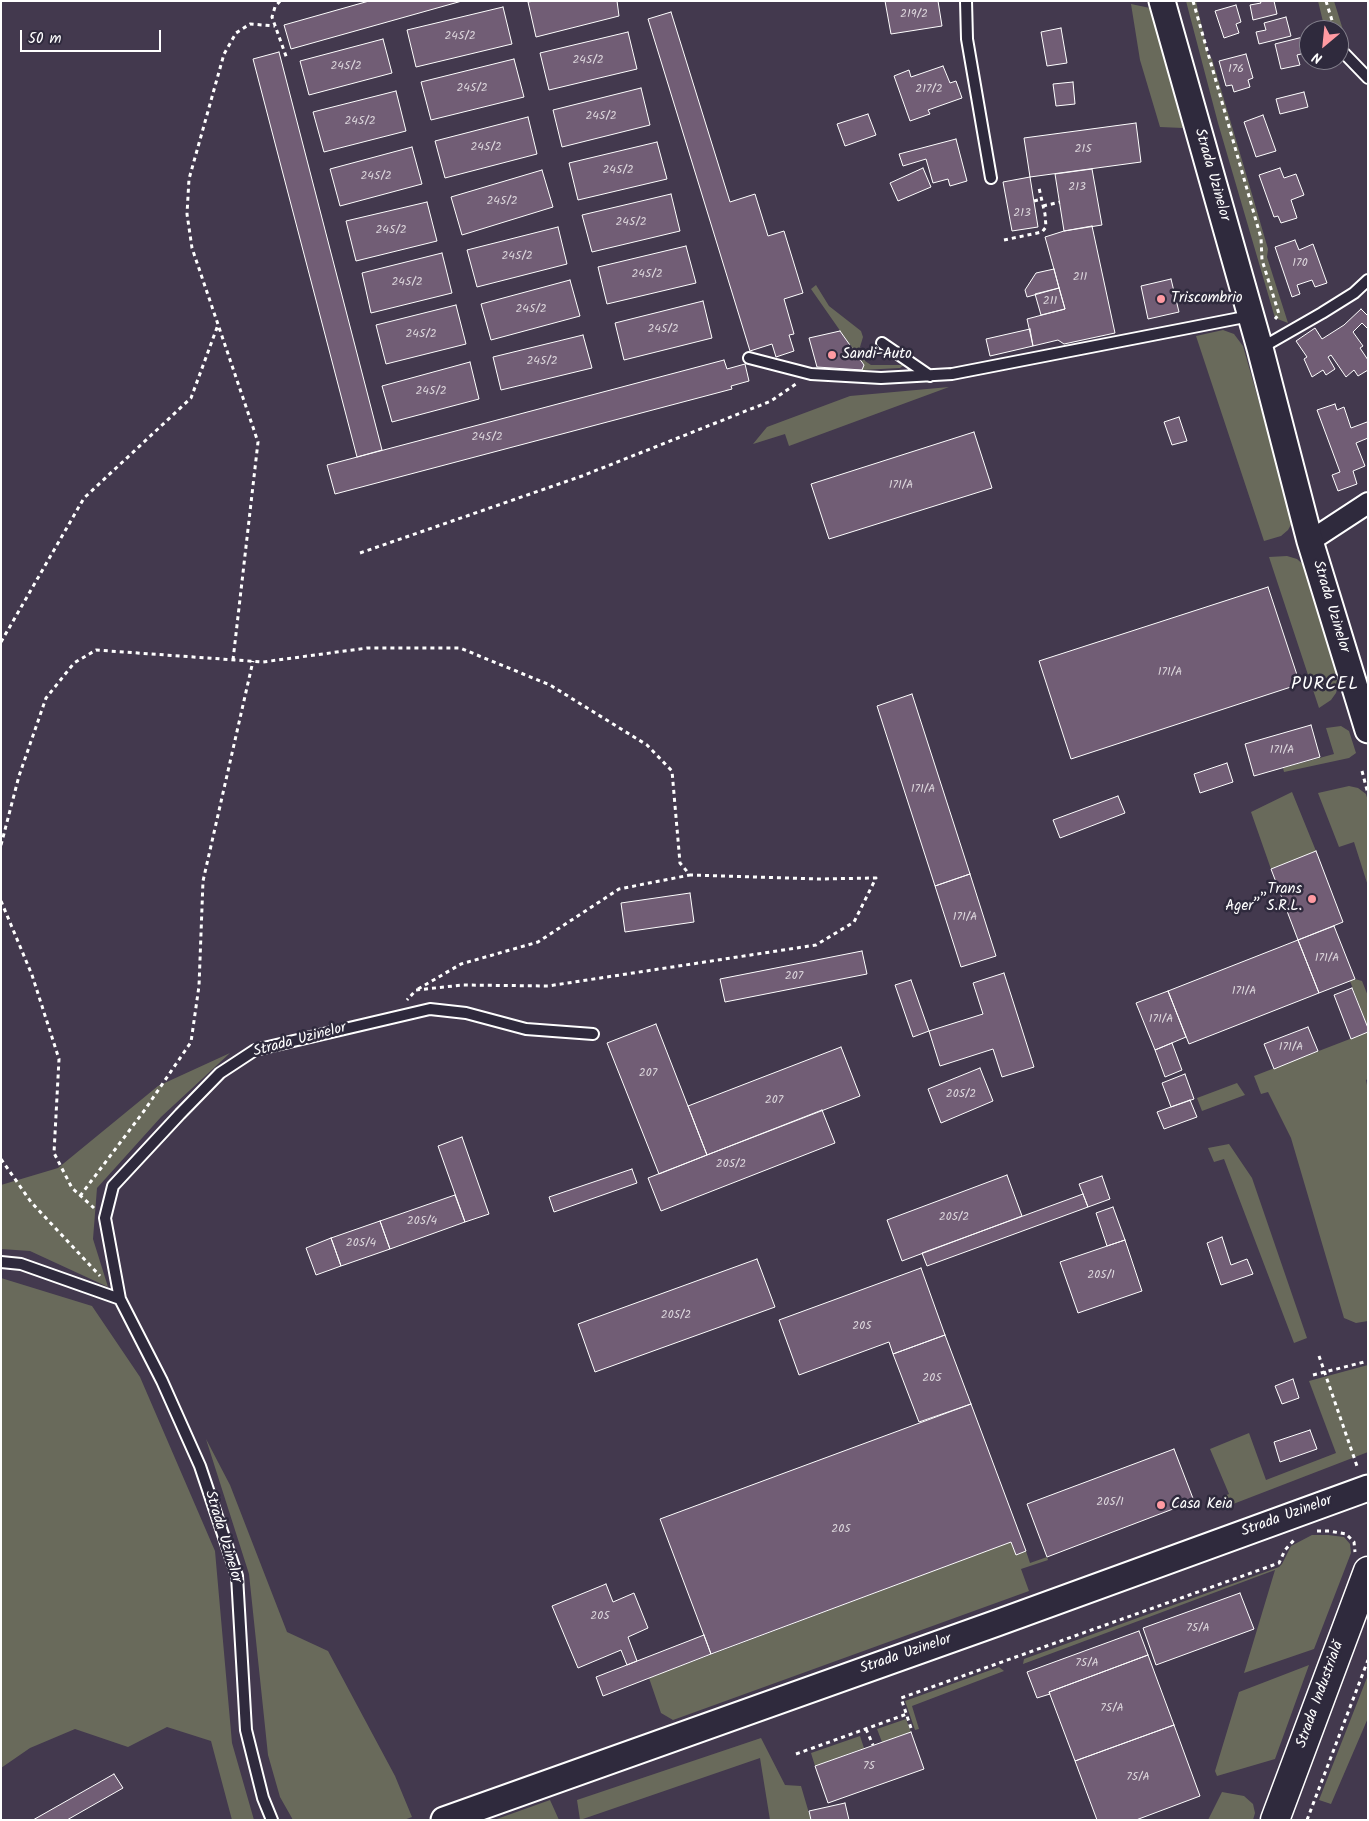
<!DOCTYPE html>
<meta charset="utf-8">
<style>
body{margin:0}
#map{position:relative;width:1369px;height:1821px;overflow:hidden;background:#43394e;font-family:Kalam,sans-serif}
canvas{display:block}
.frame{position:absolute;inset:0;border:2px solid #fff;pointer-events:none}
.north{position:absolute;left:1299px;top:20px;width:50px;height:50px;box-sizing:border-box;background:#2f2a3d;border:1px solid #827f8b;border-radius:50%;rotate:208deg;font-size:14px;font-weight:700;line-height:20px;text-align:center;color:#fff}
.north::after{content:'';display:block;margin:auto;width:18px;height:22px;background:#ff9aa2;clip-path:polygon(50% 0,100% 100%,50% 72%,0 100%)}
.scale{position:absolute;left:20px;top:30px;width:141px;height:22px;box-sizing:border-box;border:2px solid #fff;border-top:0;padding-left:6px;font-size:15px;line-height:18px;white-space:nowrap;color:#fff;-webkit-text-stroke:4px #2f2a3d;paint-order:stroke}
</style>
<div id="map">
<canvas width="1369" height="1821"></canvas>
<div class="frame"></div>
<div class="north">N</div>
<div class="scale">50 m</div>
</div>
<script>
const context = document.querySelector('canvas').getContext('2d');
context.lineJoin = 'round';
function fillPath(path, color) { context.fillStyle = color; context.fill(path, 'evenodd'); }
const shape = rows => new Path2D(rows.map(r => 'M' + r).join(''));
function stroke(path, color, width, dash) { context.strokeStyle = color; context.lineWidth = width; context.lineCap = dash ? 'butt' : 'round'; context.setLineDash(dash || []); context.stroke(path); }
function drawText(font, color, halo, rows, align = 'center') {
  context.font = font + ' Kalam,sans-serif'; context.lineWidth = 5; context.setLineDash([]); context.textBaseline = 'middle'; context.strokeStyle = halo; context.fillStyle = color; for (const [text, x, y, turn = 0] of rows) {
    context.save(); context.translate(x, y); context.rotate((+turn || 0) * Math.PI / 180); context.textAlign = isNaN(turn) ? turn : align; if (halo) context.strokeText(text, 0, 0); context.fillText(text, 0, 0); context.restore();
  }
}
const green = shape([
 [1186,1,1196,1,1208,54,1212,59,1244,167,1268,249,1267,257,1288,323,1275,318,1218,123],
 [1318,1,1334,1,1348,46,1339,47,1339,30,1325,30],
 [1131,4,1150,8,1183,128,1160,127,1140,60],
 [816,285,829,306,861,331,863,337,860,347,865,361,871,365,904,365,900,368,862,370,864,365,811,289],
 [1223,330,1234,334,1243,346,1293,521,1288,530,1281,536,1264,541,1196,336],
 [949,387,789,446,785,434,753,444,767,427,850,396],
 [1287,556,1297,559,1305,566,1340,679,1336,693,1331,700,1319,708,1269,557],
 [1341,726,1349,731,1356,753,1349,758,1284,772,1283,768,1334,754,1326,728],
 [1349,786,1358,788,1366,794,1368,801,1368,886,1354,842,1339,847,1318,793],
 [1292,792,1316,851,1271,869,1251,812],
 [1355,979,1362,981,1368,996,1368,1028,1350,981],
 [1368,1032,1368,1079,1366,1080,1368,1090,1368,1321,1356,1323,1344,1318,1291,1138,1268,1092,1261,1094,1254,1076],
 [230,1053,161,1117,97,1188,93,1239,108,1287,30,1251,1,1249,1,1185,58,1168,158,1086],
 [1237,1083,1245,1095,1202,1111,1197,1098],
 [1229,1144,1252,1178,1307,1338,1294,1343,1224,1159,1214,1162,1208,1148],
 [1,1278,92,1306,140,1377,215,1551,232,1743,254,1820,232,1820,211,1741,167,1727,128,1747,75,1729,30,1748,1,1768],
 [1368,1365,1368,1452,1228,1506,1224,1496,1229,1494,1210,1449,1249,1433,1266,1480,1336,1453,1309,1381],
 [206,1439,230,1485,287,1632,328,1651,395,1776,412,1817,404,1820,293,1820,280,1797,268,1755,249,1574],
 [1312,1535,1328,1535,1344,1537,1350,1544,1351,1553,1314,1649,1244,1673,1275,1570,1023,1664,1024,1659,1279,1567,1282,1564,1291,1546],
 [1011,1542,1016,1555,1026,1551,1030,1563,1047,1557,1048,1560,1021,1569,1029,1591,673,1720,661,1713,649,1678],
 [1309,1665,1275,1759,1217,1776,1215,1771,1239,1692],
 [999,1667,1004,1671,912,1706,919,1729,915,1730,905,1701],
 [1368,1675,1368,1718,1331,1804,1319,1800],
 [906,1719,911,1732,882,1742,877,1729],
 [860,1736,864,1748,815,1766,811,1753],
 [761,1738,785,1785,801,1786,811,1820,770,1820,760,1758,580,1820,577,1800],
 [1222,1792,1244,1796,1253,1804,1255,1813,1253,1820,1208,1820],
 [550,1800,559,1820,494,1820]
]);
const building = shape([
 [369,1,462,1,291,49,284,25,369,1],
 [534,1,617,1,619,16,536,37,528,2,534,1],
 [885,1,938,1,942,26,891,34,885,1],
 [1260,1,1274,1,1277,14,1253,20,1250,5,1261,3,1260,1],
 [1236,5,1241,22,1236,24,1239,33,1224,38,1215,11,1236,5],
 [503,7,512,44,416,67,407,30,503,7],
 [671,12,730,202,755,194,768,236,784,231,803,293,784,299,794,334,789,335,794,351,776,357,772,344,750,351,648,19,671,12],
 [1286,17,1291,36,1259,44,1256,32,1266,30,1264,23,1286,17],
 [1061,28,1067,63,1047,66,1041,32,1061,28],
 [628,32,637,69,549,90,540,53,628,32],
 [1307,36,1309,52,1297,55,1300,65,1281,69,1275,44,1307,36],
 [383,39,392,73,309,95,300,61,383,39],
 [279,52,382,450,357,457,253,59,279,52],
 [1246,54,1253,78,1248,80,1250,87,1234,92,1232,85,1226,86,1219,61,1246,54],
 [514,59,524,97,431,120,421,82,514,59],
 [943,66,950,83,956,81,962,98,928,110,930,114,910,121,894,76,909,70,911,77,943,66],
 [1073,82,1075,104,1056,106,1053,84,1073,82],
 [641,88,650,125,562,147,553,110,641,88],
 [396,91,406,131,324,152,313,112,396,91],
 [1304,92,1308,107,1280,114,1276,99,1304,92],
 [868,114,876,135,845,146,837,124,868,114],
 [1263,115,1276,151,1256,157,1244,122,1263,115],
 [528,117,537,154,445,178,435,141,528,117],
 [1136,123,1141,162,1030,177,1024,138,1136,123],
 [956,139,967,181,950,186,948,179,933,183,926,159,903,166,899,154,956,139],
 [657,142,667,179,578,200,569,163,657,142],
 [412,147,422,184,340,206,330,169,412,147],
 [923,168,931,187,898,201,890,183,923,168],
 [1280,168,1284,178,1296,174,1304,195,1291,200,1297,218,1281,223,1278,216,1274,217,1259,175,1280,168],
 [1092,169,1102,225,1064,231,1055,174,1092,169],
 [542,170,553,207,462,235,451,197,542,170],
 [1030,177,1038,227,1012,231,1003,182,1030,177],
 [671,194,680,231,592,252,582,215,671,194],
 [427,202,437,241,356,261,346,221,427,202],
 [1092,226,1115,333,1064,344,1058,340,1033,346,1027,319,1065,309,1045,237,1064,231,1092,226],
 [558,227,567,264,477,287,467,250,558,227],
 [1295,240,1299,250,1313,244,1327,283,1315,287,1312,280,1297,285,1300,294,1292,297,1275,247,1295,240],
 [686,246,696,283,607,304,598,267,686,246],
 [442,253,452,293,371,313,362,273,442,253],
 [1054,269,1059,288,1027,297,1025,290,1036,273,1054,269],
 [1171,279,1179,312,1148,319,1141,286,1171,279],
 [570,280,580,316,491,340,481,304,570,280],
 [1059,288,1065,309,1041,315,1035,294,1059,288],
 [703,301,712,338,624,360,615,323,703,301],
 [456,305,466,344,386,364,376,325,456,305],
 [1361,309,1368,316,1368,329,1362,323,1353,332,1363,346,1360,348,1368,360,1368,370,1358,376,1354,370,1346,377,1331,355,1328,357,1335,369,1326,375,1323,370,1312,377,1304,359,1307,357,1296,341,1315,328,1322,339,1344,325,1361,309],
 [1030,329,1033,346,990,356,986,339,1030,329],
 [840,331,864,365,862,370,817,367,809,338,840,331],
 [583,335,592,368,501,390,493,357,583,335],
 [724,360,727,369,745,364,749,381,731,386,732,389,335,494,327,465,724,360],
 [470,362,479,399,392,422,382,386,470,362],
 [1335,404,1337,410,1344,407,1351,428,1367,422,1368,425,1368,438,1356,443,1365,466,1353,471,1357,484,1338,491,1332,475,1340,472,1317,410,1335,404],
 [1179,417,1187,441,1172,445,1164,422,1179,417],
 [974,432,992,488,829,539,811,484,974,432],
 [1268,587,1300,684,1071,759,1039,661,1268,587],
 [912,694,970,874,935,886,877,706,912,694],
 [1311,725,1320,757,1254,776,1245,744,1311,725],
 [1227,763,1233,782,1200,793,1194,774,1227,763],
 [1118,796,1125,813,1060,838,1053,820,1118,796],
 [1316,851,1343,922,1298,940,1271,869,1316,851],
 [970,874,996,956,961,967,935,886,970,874],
 [690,893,694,922,625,932,621,903,690,893],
 [1334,926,1355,979,1319,993,1298,940,1334,926],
 [1298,940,1319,993,1189,1044,1168,991,1298,940],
 [862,951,867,974,725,1002,720,979,862,951],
 [1004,973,1034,1067,1002,1077,993,1049,940,1066,929,1031,983,1014,973,983,1004,973],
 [911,980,929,1031,913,1037,895,985,911,980],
 [1352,988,1368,1028,1368,1032,1351,1039,1334,995,1352,988],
 [1168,991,1186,1037,1155,1050,1136,1003,1168,991],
 [656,1024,707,1155,659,1174,607,1043,656,1024],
 [1308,1027,1318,1051,1274,1069,1264,1044,1308,1027],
 [1172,1043,1182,1070,1165,1077,1155,1050,1172,1043],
 [841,1047,860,1096,707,1155,688,1106,841,1047],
 [980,1068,993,1101,941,1123,928,1089,980,1068],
 [1185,1074,1194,1099,1171,1107,1162,1083,1185,1074],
 [1190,1100,1197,1117,1164,1129,1157,1112,1190,1100],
 [822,1110,835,1143,661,1211,648,1178,822,1110],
 [462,1137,489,1214,465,1222,438,1146,462,1137],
 [632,1169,637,1183,554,1212,549,1197,632,1169],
 [1007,1175,1022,1216,902,1261,887,1220,1007,1175],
 [1102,1176,1110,1199,1088,1207,1079,1184,1102,1176],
 [1083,1194,1088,1207,927,1266,922,1253,1083,1194],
 [455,1195,465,1222,390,1249,380,1221,455,1195],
 [1113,1207,1125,1240,1107,1246,1096,1213,1113,1207],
 [380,1221,390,1249,341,1266,331,1238,380,1221],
 [1222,1237,1231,1265,1247,1259,1253,1274,1221,1285,1207,1243,1222,1237],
 [331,1238,341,1266,316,1275,306,1248,331,1238],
 [1125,1240,1142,1291,1078,1313,1060,1262,1125,1240],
 [757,1259,775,1307,595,1372,578,1324,757,1259],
 [921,1268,945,1335,893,1354,889,1342,799,1375,779,1320,921,1268],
 [945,1335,971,1404,919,1422,893,1354,945,1335],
 [1293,1379,1299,1398,1282,1404,1275,1386,1293,1379],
 [971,1404,1026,1551,1016,1555,1011,1542,711,1654,660,1519,971,1404],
 [1310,1430,1317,1449,1280,1462,1274,1442,1310,1430],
 [1174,1449,1194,1501,1047,1557,1027,1504,1174,1449],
 [606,1584,613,1602,634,1593,648,1628,628,1637,637,1661,627,1665,621,1650,578,1668,552,1606,606,1584],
 [1240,1593,1254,1629,1156,1665,1143,1628,1240,1593],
 [1139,1631,1148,1655,1049,1692,1050,1694,1037,1698,1027,1672,1139,1631],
 [704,1635,711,1654,603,1696,596,1677,704,1635],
 [1148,1655,1174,1725,1075,1761,1049,1692,1148,1655],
 [1174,1725,1200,1796,1136,1820,1097,1820,1075,1761,1174,1725],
 [911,1732,924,1769,828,1803,815,1766,911,1732],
 [114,1774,123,1788,67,1820,33,1820,114,1774],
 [845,1803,849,1820,811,1820,809,1811,845,1803]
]);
const path = shape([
 [280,1,275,7,272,17,287,59],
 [1193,1,1261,238,1262,260,1279,314,1275,319],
 [1326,1,1335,30],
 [1034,201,1042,199],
 [1043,206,1060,202],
 [1004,240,1042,232,1046,227,1045,214,1039,188],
 [360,553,582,476,771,401,796,384],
 [1,642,84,498,191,398,218,325],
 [233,660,258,442,192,248,187,214,189,179,224,54,236,33,250,24,275,26],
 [1362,771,1368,794],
 [1,845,19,776,46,698,74,663,96,650,263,662,367,648,460,648,550,685,647,745,672,771,680,863,690,875,819,879,876,878,854,922,816,945,548,986,463,985,416,990,407,1000],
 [1,901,32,975,59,1059,54,1153,72,1188,94,1208],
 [418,989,461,964,538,942,619,889,690,875],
 [1,1159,31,1202,100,1276],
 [80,1196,144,1111,191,1042,199,986,203,881,253,661],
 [1319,1356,1358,1469],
 [1313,1375,1368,1361],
 [1317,1531,1329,1531,1346,1534,1354,1542,1355,1552],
 [911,1728,901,1698,1279,1563,1285,1550,1295,1539],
 [866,1729,873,1745],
 [796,1754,907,1714],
 [1307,1820,1368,1660]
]);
const service = shape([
 [966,1,967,39,991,178],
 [1340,49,1368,78],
 [882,343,930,376],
 [1261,348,1322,313,1354,293,1368,280],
 [749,358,811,374,881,378,952,374,1250,316],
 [1,1262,21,1264,120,1299,162,1381,200,1466,237,1576,246,1730,263,1798,272,1820],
 [120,1299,105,1218,113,1186,180,1114,220,1073,255,1050,430,1009,466,1013,526,1029,593,1034]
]);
const minor = shape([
 [1310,541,1368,503]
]);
const tertiary = shape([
 [1162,1,1260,348,1310,541,1368,730],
 [444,1820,997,1623,1368,1488]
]);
const secondary = shape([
 [1275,1820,1368,1571]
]);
const markers = [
 [1161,299,5,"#ff9aa2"],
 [832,355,5,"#ff9aa2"],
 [1312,899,5,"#ff9aa2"],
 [1161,1505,5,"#ff9aa2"]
];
const numberNames = [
 ["219/2",914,15],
 ["245/2",460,37],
 ["245/2",588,61],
 ["245/2",346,67],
 ["176",1236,70],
 ["245/2",472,89],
 ["217/2",929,90],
 ["245/2",601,117],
 ["245/2",360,122],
 ["245/2",486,148],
 ["215",1083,150],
 ["245/2",618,171],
 ["245/2",376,177],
 ["213",1077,188],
 ["245/2",502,202],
 ["213",1022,214],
 ["245/2",631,223],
 ["245/2",391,231],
 ["245/2",517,257],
 ["170",1300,264],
 ["245/2",647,275],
 ["211",1080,278],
 ["245/2",407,283],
 ["211",1050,302],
 ["245/2",531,310],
 ["245/2",663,330],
 ["245/2",421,335],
 ["245/2",542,362],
 ["245/2",431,392],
 ["245/2",487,438],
 ["171/A",901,486],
 ["171/A",1170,673],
 ["171/A",1282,751],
 ["171/A",923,790],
 ["171/A",965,918],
 ["171/A",1327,959],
 ["207",794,977],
 ["171/A",1244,992],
 ["171/A",1161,1020],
 ["171/A",1291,1048],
 ["207",648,1074],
 ["205/2",961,1095],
 ["207",774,1101],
 ["205/2",731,1165],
 ["205/2",954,1218],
 ["205/4",422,1222],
 ["205/4",361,1244],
 ["205/1",1101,1276],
 ["205/2",676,1316],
 ["205",862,1327],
 ["205",932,1379],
 ["205/1",1110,1503],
 ["205",841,1530],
 ["205",600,1617],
 ["75/A",1198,1629],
 ["75/A",1087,1664],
 ["75/A",1112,1709],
 ["75",869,1767],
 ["75/A",1138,1778]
];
const streetNames = [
 ["Strada Uzinelor",1211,175,74],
 ["Strada Uzinelor",1330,607,73],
 ["Strada Uzinelor",300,1041,-15],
 ["Strada Uzinelor",1287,1517,-20],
 ["Strada Uzinelor",222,1537,73],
 ["Strada Uzinelor",906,1655,-19],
 ["Strada Industrială",1321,1695,-70]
];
const poiNames = [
 ["Triscombrio",1171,299],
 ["Sandi-Auto",842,355],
 ["„Trans",1302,890,"right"],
 ["Ager” S.R.L.",1302,907,"right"],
 ["Casa Keia",1171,1505]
];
const quarterNames = [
 ["PURCEL",1325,686]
];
fillPath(green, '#696a5b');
fillPath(building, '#715d75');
stroke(building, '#fff', 1);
stroke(service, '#fff', 14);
stroke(minor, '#fff', 24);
stroke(tertiary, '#fff', 29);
stroke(secondary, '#fff', 31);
stroke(path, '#fff', 3, [4, 4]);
stroke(service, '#2f2a3d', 10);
stroke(minor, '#2f2a3d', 20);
stroke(tertiary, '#2f2a3d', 25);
stroke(secondary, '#2f2a3d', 28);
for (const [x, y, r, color] of markers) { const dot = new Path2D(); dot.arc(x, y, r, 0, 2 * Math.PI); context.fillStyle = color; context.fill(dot); stroke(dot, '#2f2a3d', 2); }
drawText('12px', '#dcd6dc', null, numberNames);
drawText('15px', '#fff', '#2f2a3d', streetNames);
drawText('15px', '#fff', '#2f2a3d', poiNames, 'left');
context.letterSpacing = '1px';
drawText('18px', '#fff', '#2f2a3d', quarterNames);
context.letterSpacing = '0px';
</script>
